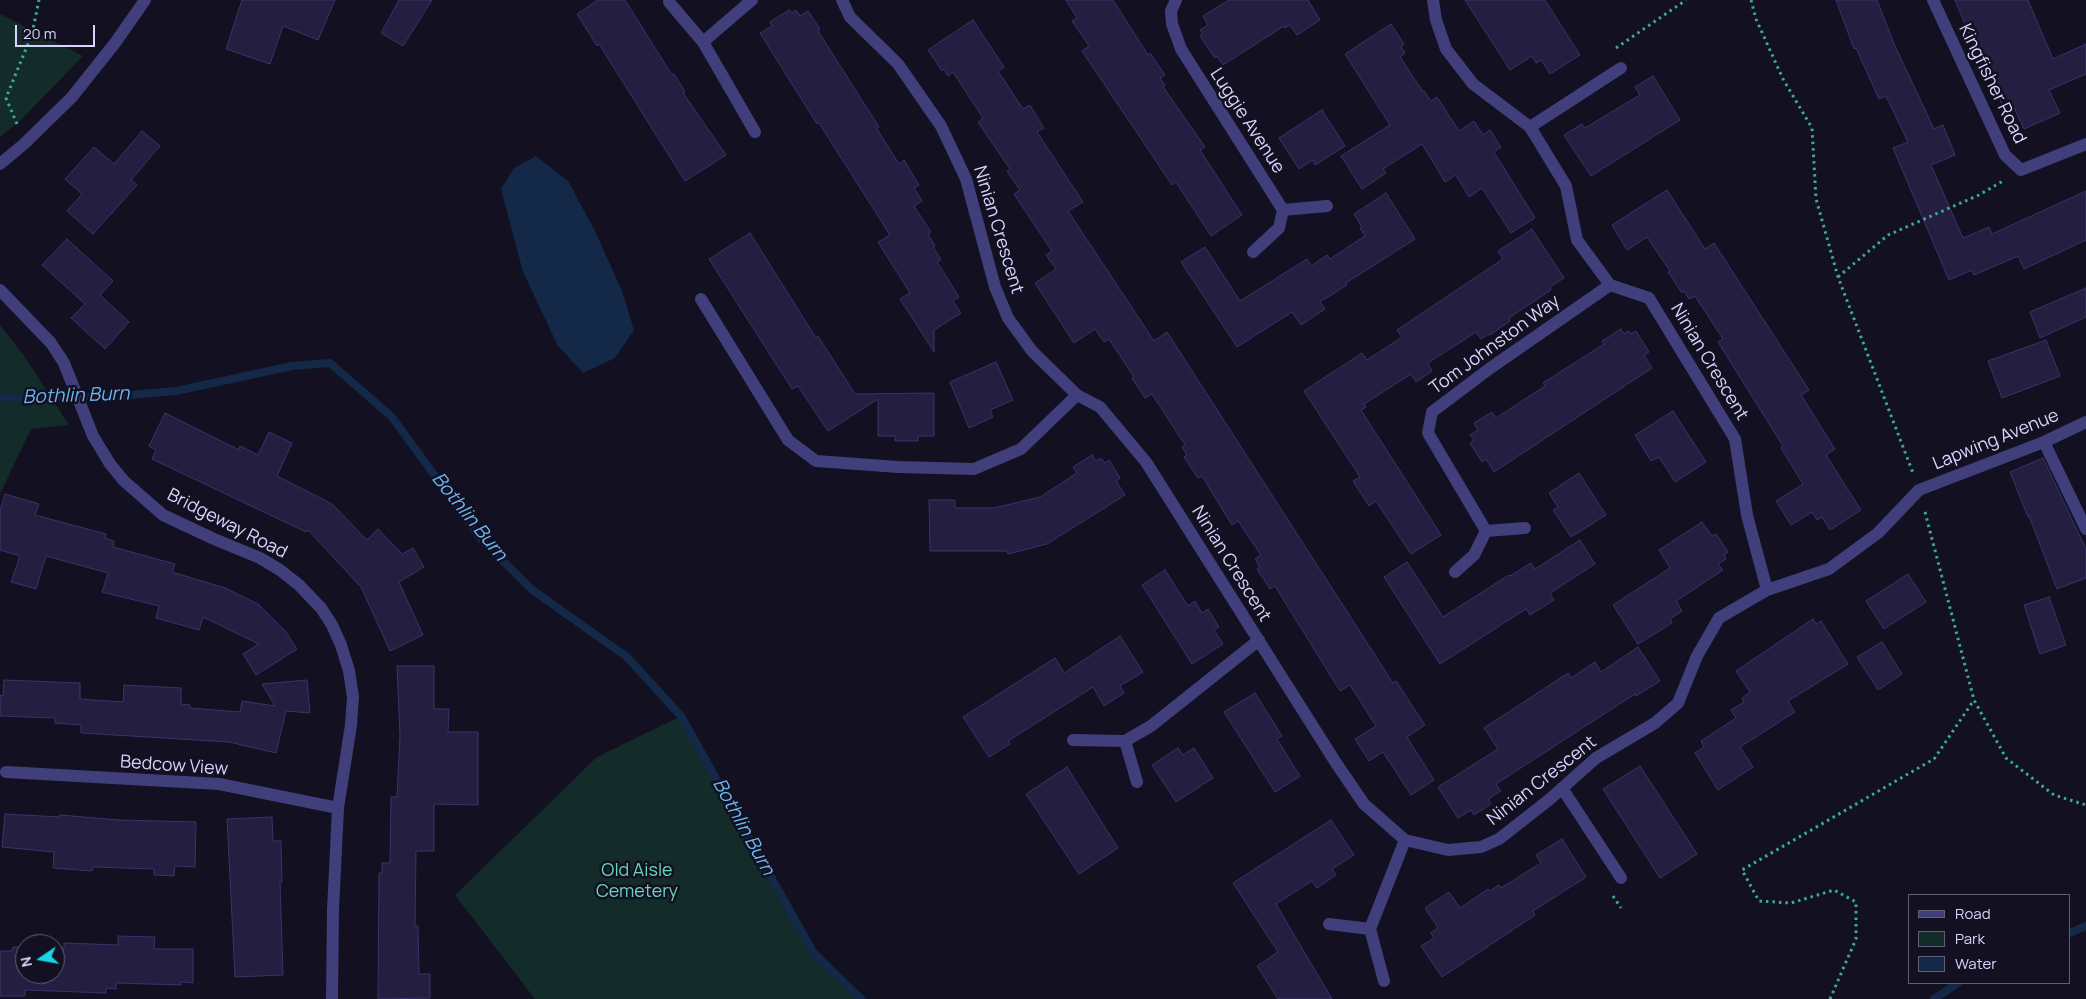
<!DOCTYPE html>
<style>
body{margin:0}
#map{position:relative;width:2086px;height:999px;overflow:hidden;background:#121021;font-family:Manrope,sans-serif}
canvas{display:block}
.legend{position:absolute;left:1908px;top:894px;width:162px;height:90px;box-sizing:border-box;background:#121021;border:1px solid #615e78;margin:0;padding:6px 9px;list-style:none;font-size:15px;color:#d8d4fb}
.legend li{display:flex;align-items:center;gap:10px;height:25px}
.legend b{width:25px;border:1px solid #615e78}
.north{position:absolute;left:15px;top:934px;width:50px;height:50px;box-sizing:border-box;background:#121021;border:1px solid #615e78;border-radius:50%;rotate:258deg;font-size:14px;font-weight:700;line-height:20px;text-align:center;color:#d8d4fb}
.north::after{content:'';display:block;margin:auto;width:18px;height:22px;background:#16d6e5;clip-path:polygon(50% 0,100% 100%,50% 72%,0 100%)}
.scale{position:absolute;left:15px;top:25px;width:80px;height:22px;box-sizing:border-box;border:2px solid #d8d4fb;border-top:0;padding-left:6px;font-size:15px;line-height:18px;white-space:nowrap;color:#d8d4fb;-webkit-text-stroke:4px #121021;paint-order:stroke}
</style>
<div id="map">
<canvas width="2086" height="999"></canvas>
<ul class="legend">
<li><b style="height:6px;background:#403f7c"></b>Road</li>
<li><b style="height:14px;background:#132b29"></b>Park</li>
<li><b style="height:14px;background:#142947"></b>Water</li>
</ul>
<div class="north">N</div>
<div class="scale">20 m</div>
</div>
<script>
const context = document.querySelector('canvas').getContext('2d');
context.lineJoin = 'round';
function fillPath(path, color) { context.fillStyle = color; context.fill(path, 'evenodd'); }
const shape = rows => new Path2D(rows.map(r => 'M' + r).join(''));
function stroke(path, color, width, dash) { context.strokeStyle = color; context.lineWidth = width; context.lineCap = dash ? 'butt' : 'round'; context.setLineDash(dash || []); context.stroke(path); }
function drawText(font, color, halo, rows, align = 'center') {
  context.font = font + ' Manrope,sans-serif'; context.lineWidth = 5; context.setLineDash([]); context.textBaseline = 'middle'; context.strokeStyle = halo; context.fillStyle = color; for (const [text, x, y, turn = 0] of rows) {
    context.save(); context.translate(x, y); context.rotate((+turn || 0) * Math.PI / 180); context.textAlign = isNaN(turn) ? turn : align; if (halo) context.strokeText(text, 0, 0); context.fillText(text, 0, 0); context.restore();
  }
}
const green = shape([
 [0,14,83,56,22,119,0,137],
 [0,325,25,357,69,425,31,429,0,494],
 [681,716,813,952,859,999,535,999,455,895,597,757]
]);
const water = shape([
 [536,156,568,181,595,231,622,291,634,330,615,358,583,373,558,346,523,272,501,189,514,168]
]);
const stream = shape([
 [0,398,120,396,176,391,292,366,330,363,392,417,480,538,531,589,627,657,681,716,813,952,861,999],
 [2070,933,2086,926],
 [1934,999,1958,983]
]);
const building = shape([
 [242,0,335,0,318,40,283,26,270,64,226,49,242,0],
 [399,0,432,0,403,46,381,33,399,0],
 [598,0,625,0,672,75,674,74,685,92,683,93,726,155,685,181,599,44,597,46,577,14,598,0],
 [1066,0,1113,0,1148,55,1150,53,1165,75,1160,78,1165,85,1163,87,1205,147,1200,150,1242,215,1211,236,1176,182,1172,185,1082,51,1089,46,1072,21,1077,18,1066,0],
 [1229,0,1308,0,1320,20,1297,35,1290,25,1285,28,1284,26,1223,65,1217,56,1215,58,1200,36,1203,34,1200,30,1208,25,1203,16,1229,0],
 [1465,0,1545,0,1580,55,1550,74,1541,60,1536,63,1532,56,1510,70,1465,0],
 [1836,0,1877,0,1895,46,1934,129,1943,125,1955,155,1931,165,1963,238,1989,227,1992,234,2086,191,2086,240,2024,269,2018,256,1974,275,1972,270,1949,280,1893,148,1908,142,1886,96,1879,99,1856,48,1854,49,1836,0],
 [1955,0,2028,0,2053,59,2086,44,2086,74,2049,90,2060,113,2024,129,2013,105,2004,109,1982,59,1980,60,1955,0],
 [789,10,792,13,796,10,800,16,808,11,820,29,818,31,879,127,877,129,899,164,904,160,919,185,914,188,922,201,914,206,931,232,928,234,935,246,933,247,941,260,937,262,959,297,953,301,961,313,934,330,934,352,900,299,910,293,878,242,890,235,819,123,817,124,760,33,772,26,770,22,789,10],
 [973,20,1004,67,998,71,1023,109,1030,105,1044,128,1037,132,1083,202,1068,211,1154,341,1167,332,1393,683,1396,681,1425,725,1407,737,1434,780,1411,795,1383,752,1369,761,1355,739,1376,726,1350,685,1340,691,1275,586,1270,589,1257,569,1260,567,1255,559,1261,555,1238,521,1232,525,1202,476,1198,478,1184,457,1187,455,1182,447,1185,445,1152,394,1145,398,1132,378,1134,377,1109,339,1104,342,1095,329,1074,343,1035,283,1056,269,1046,255,1052,251,1014,194,1020,190,1007,171,1010,169,978,122,983,118,953,72,948,76,944,69,942,71,928,50,973,20],
 [1391,24,1404,44,1401,47,1405,53,1400,57,1423,92,1424,91,1431,101,1437,97,1459,131,1474,121,1483,135,1490,130,1501,147,1494,152,1535,218,1511,233,1482,188,1469,197,1456,175,1445,182,1422,144,1383,169,1386,173,1362,189,1341,156,1390,125,1345,54,1391,24],
 [1653,76,1680,120,1591,176,1564,135,1582,124,1585,128,1640,95,1635,87,1653,76],
 [1322,110,1345,146,1315,165,1313,160,1299,169,1279,138,1322,110],
 [142,131,160,146,131,180,137,185,93,234,67,211,82,194,65,179,94,147,114,164,142,131],
 [1667,190,1705,249,1714,243,1809,390,1801,395,1835,449,1826,455,1861,510,1830,530,1822,517,1817,520,1812,512,1791,525,1776,501,1803,484,1781,448,1783,446,1718,342,1723,339,1695,296,1689,299,1684,291,1682,293,1668,272,1670,271,1647,237,1627,250,1612,225,1667,190],
 [1386,193,1415,239,1346,283,1347,285,1320,302,1325,309,1301,325,1292,312,1237,347,1181,262,1205,247,1240,301,1307,259,1311,266,1327,255,1330,259,1365,236,1360,228,1362,227,1354,214,1386,193],
 [1532,229,1564,278,1550,287,1551,290,1509,318,1510,321,1490,335,1488,334,1481,339,1476,332,1428,363,1432,371,1416,382,1411,374,1364,404,1366,407,1361,410,1441,535,1411,554,1376,501,1369,506,1353,481,1360,477,1304,391,1362,353,1367,360,1402,337,1397,330,1503,259,1498,251,1532,229],
 [750,233,816,338,818,336,855,394,934,393,934,436,918,436,918,441,895,441,895,436,878,436,878,399,828,431,798,386,792,389,709,259,750,233],
 [67,239,113,281,100,295,129,322,105,349,71,318,85,304,42,265,67,239],
 [2086,288,2086,317,2040,338,2030,312,2086,288],
 [1621,329,1624,334,1629,331,1631,334,1636,331,1649,352,1644,355,1652,368,1494,472,1486,459,1482,462,1470,443,1474,440,1470,435,1478,430,1474,423,1492,412,1496,418,1545,386,1543,383,1604,344,1602,341,1621,329],
 [2046,340,2060,376,2002,398,1988,361,2046,340],
 [996,362,1013,400,990,410,993,417,969,428,950,382,996,362],
 [1673,411,1706,462,1675,482,1659,457,1651,461,1635,435,1673,411],
 [165,413,239,450,240,446,258,455,269,432,292,443,277,476,332,504,367,540,378,529,402,554,413,548,424,567,399,582,423,635,390,651,361,587,308,530,306,532,152,459,156,450,149,446,165,413],
 [1092,455,1096,461,1101,458,1105,463,1109,460,1120,478,1116,481,1125,495,1047,544,1008,554,1007,551,930,551,929,500,955,500,955,508,994,508,1040,497,1077,473,1073,467,1092,455],
 [2043,458,2086,549,2086,578,2057,589,2029,516,2028,517,2010,472,2043,458],
 [1579,473,1606,515,1571,537,1553,510,1558,507,1549,493,1579,473],
 [5,494,39,504,35,515,106,534,105,538,114,541,113,547,175,564,172,572,225,588,258,604,286,632,297,649,256,675,243,654,259,644,203,617,199,630,156,618,159,606,102,592,108,573,46,556,36,589,11,582,20,556,0,550,0,511,5,494],
 [1702,522,1712,536,1716,534,1728,552,1724,555,1726,559,1718,564,1723,570,1676,601,1682,611,1670,619,1672,623,1638,644,1613,605,1670,568,1659,550,1702,522],
 [1580,540,1595,564,1550,593,1554,600,1530,615,1526,609,1440,664,1384,577,1407,562,1443,617,1509,575,1510,576,1531,563,1535,569,1580,540],
 [1165,570,1188,606,1195,601,1202,613,1208,609,1219,627,1214,630,1223,644,1192,664,1142,585,1165,570],
 [1908,574,1926,602,1884,629,1866,601,1908,574],
 [2049,597,2066,645,2040,654,2024,605,2049,597],
 [1813,619,1816,624,1821,621,1848,664,1788,701,1795,712,1740,747,1753,767,1718,790,1695,753,1704,747,1701,741,1736,718,1731,710,1744,702,1742,698,1750,692,1736,671,1813,619],
 [1120,636,1143,672,1120,686,1124,693,1104,706,1093,687,1008,741,1010,744,989,757,963,717,1055,658,1064,673,1120,636],
 [1882,642,1902,674,1878,690,1857,657,1882,642],
 [1638,647,1660,681,1636,696,1635,694,1496,784,1501,791,1488,799,1491,804,1474,815,1471,810,1458,818,1438,787,1498,749,1484,728,1568,673,1571,678,1595,662,1601,672,1638,647],
 [397,666,434,666,434,709,449,709,448,732,478,732,478,805,434,804,434,851,416,851,415,926,418,926,419,974,430,974,430,998,378,999,379,873,382,873,382,863,390,863,391,797,397,797,400,736,397,666],
 [4,680,80,683,80,699,123,702,124,685,181,688,181,704,190,705,190,708,240,712,242,701,275,706,262,684,307,680,310,713,286,711,276,753,229,742,81,733,81,725,55,723,55,718,0,716,0,695,3,696,4,680],
 [1255,693,1282,736,1277,739,1300,776,1275,792,1224,712,1255,693],
 [1178,748,1183,755,1194,748,1213,778,1176,802,1152,765,1178,748],
 [1640,766,1697,854,1660,878,1603,789,1640,766],
 [1067,767,1118,848,1079,874,1026,794,1067,767],
 [5,814,60,817,60,815,119,820,196,822,195,867,175,866,174,876,154,875,154,869,93,867,92,871,53,868,54,852,2,847,5,814],
 [272,817,273,841,281,841,282,882,280,882,283,975,235,977,227,819,272,817],
 [1331,820,1354,855,1332,869,1336,875,1317,888,1312,881,1276,904,1332,999,1278,999,1257,966,1278,952,1233,883,1331,820],
 [1562,839,1586,877,1533,911,1535,915,1442,977,1421,946,1434,938,1431,933,1438,928,1425,908,1449,892,1460,908,1488,889,1490,891,1499,885,1501,888,1541,863,1536,855,1562,839],
 [118,936,155,937,154,949,193,949,193,983,181,982,181,985,116,983,116,989,106,988,106,993,25,990,25,996,0,996,0,951,12,951,13,947,25,947,25,974,55,974,55,948,64,948,64,943,118,945,118,936]
]);
const path = shape([
 [1751,0,1756,19,1783,79,1812,128,1816,199,1838,277,1913,473],
 [1616,48,1686,0],
 [17,124,6,98,32,34,39,0],
 [1838,277,1888,235,1979,195,2003,181],
 [1925,512,1974,700,2006,758,2054,795,2086,805],
 [1613,896,1621,908],
 [1830,999,1856,939,1856,902,1834,890,1791,903,1759,901,1742,870,1934,759,1974,700]
]);
const minor = shape([
 [842,0,850,17,898,64,941,126,966,179,995,287,1008,318,1032,351,1077,395,1100,407,1146,462,1336,763,1364,804,1405,840,1448,850,1481,847,1499,839,1550,799,1596,758,1655,723,1678,703,1697,656,1719,618,1767,590,1829,569,1878,533,1919,490,2044,442,2086,422],
 [1176,0,1171,11,1172,24,1181,49,1283,210,1279,228,1253,252],
 [1433,0,1436,20,1446,49,1473,84,1530,127,1566,186,1577,240,1610,285,1649,298,1735,439,1747,515,1767,590],
 [1933,0,2005,155,2021,170,2086,144],
 [669,2,703,42,755,132],
 [703,42,752,0],
 [1530,127,1621,68],
 [0,164,24,144,72,97,115,43,145,0],
 [1283,210,1327,206],
 [0,290,51,343,64,363,93,436,110,464,124,481,163,515,214,539,260,558,280,570,299,585,321,608,332,625,341,645,349,671,353,697,351,725,338,808,333,910,332,999],
 [701,299,788,440,816,461,898,467,974,469,1021,449,1077,395],
 [2044,442,2086,529],
 [1486,531,1525,528],
 [1455,572,1474,555,1486,531,1428,433,1432,412,1489,369,1610,285],
 [1073,740,1125,741,1151,726,1259,640],
 [1125,741,1137,782],
 [6,772,219,784,338,808],
 [1562,788,1621,878],
 [1329,924,1370,929],
 [1384,981,1370,929,1405,840]
]);
const streetNames = [
 ["Kingfisher Road",1992,84,64],
 ["Luggie Avenue",1247,121,57],
 ["Ninian Crescent",998,230,73],
 ["Tom Johnston Way",1495,345,-36],
 ["Ninian Crescent",1709,362,59],
 ["Lapwing Avenue",1996,440,-22],
 ["Bridgeway Road",227,524,27],
 ["Ninian Crescent",1231,564,58],
 ["Bedcow View",174,766,4],
 ["Ninian Crescent",1542,781,-38]
];
const parkNames = [
 ["Old Aisle",637,871],
 ["Cemetery",637,892]
];
const waterNames = [
 ["Bothlin Burn",76,396,-2],
 ["Bothlin Burn",469,517,51],
 ["Bothlin Burn",743,827,61]
];
fillPath(green, '#132b29');
fillPath(water, '#142947');
stroke(stream, '#142947', 8);
fillPath(building, '#241e41');
stroke(building, '#3c326a', 1);
stroke(path, '#3aa99f', 3, [2.5, 4]);
stroke(minor, '#403f7c', 12);
drawText('18px', '#d8d4fb', '#121021', streetNames);
drawText('18px', '#68d4b6', '#121021', parkNames);
drawText('italic 19px', '#6db7f1', '#121021', waterNames);
</script>
